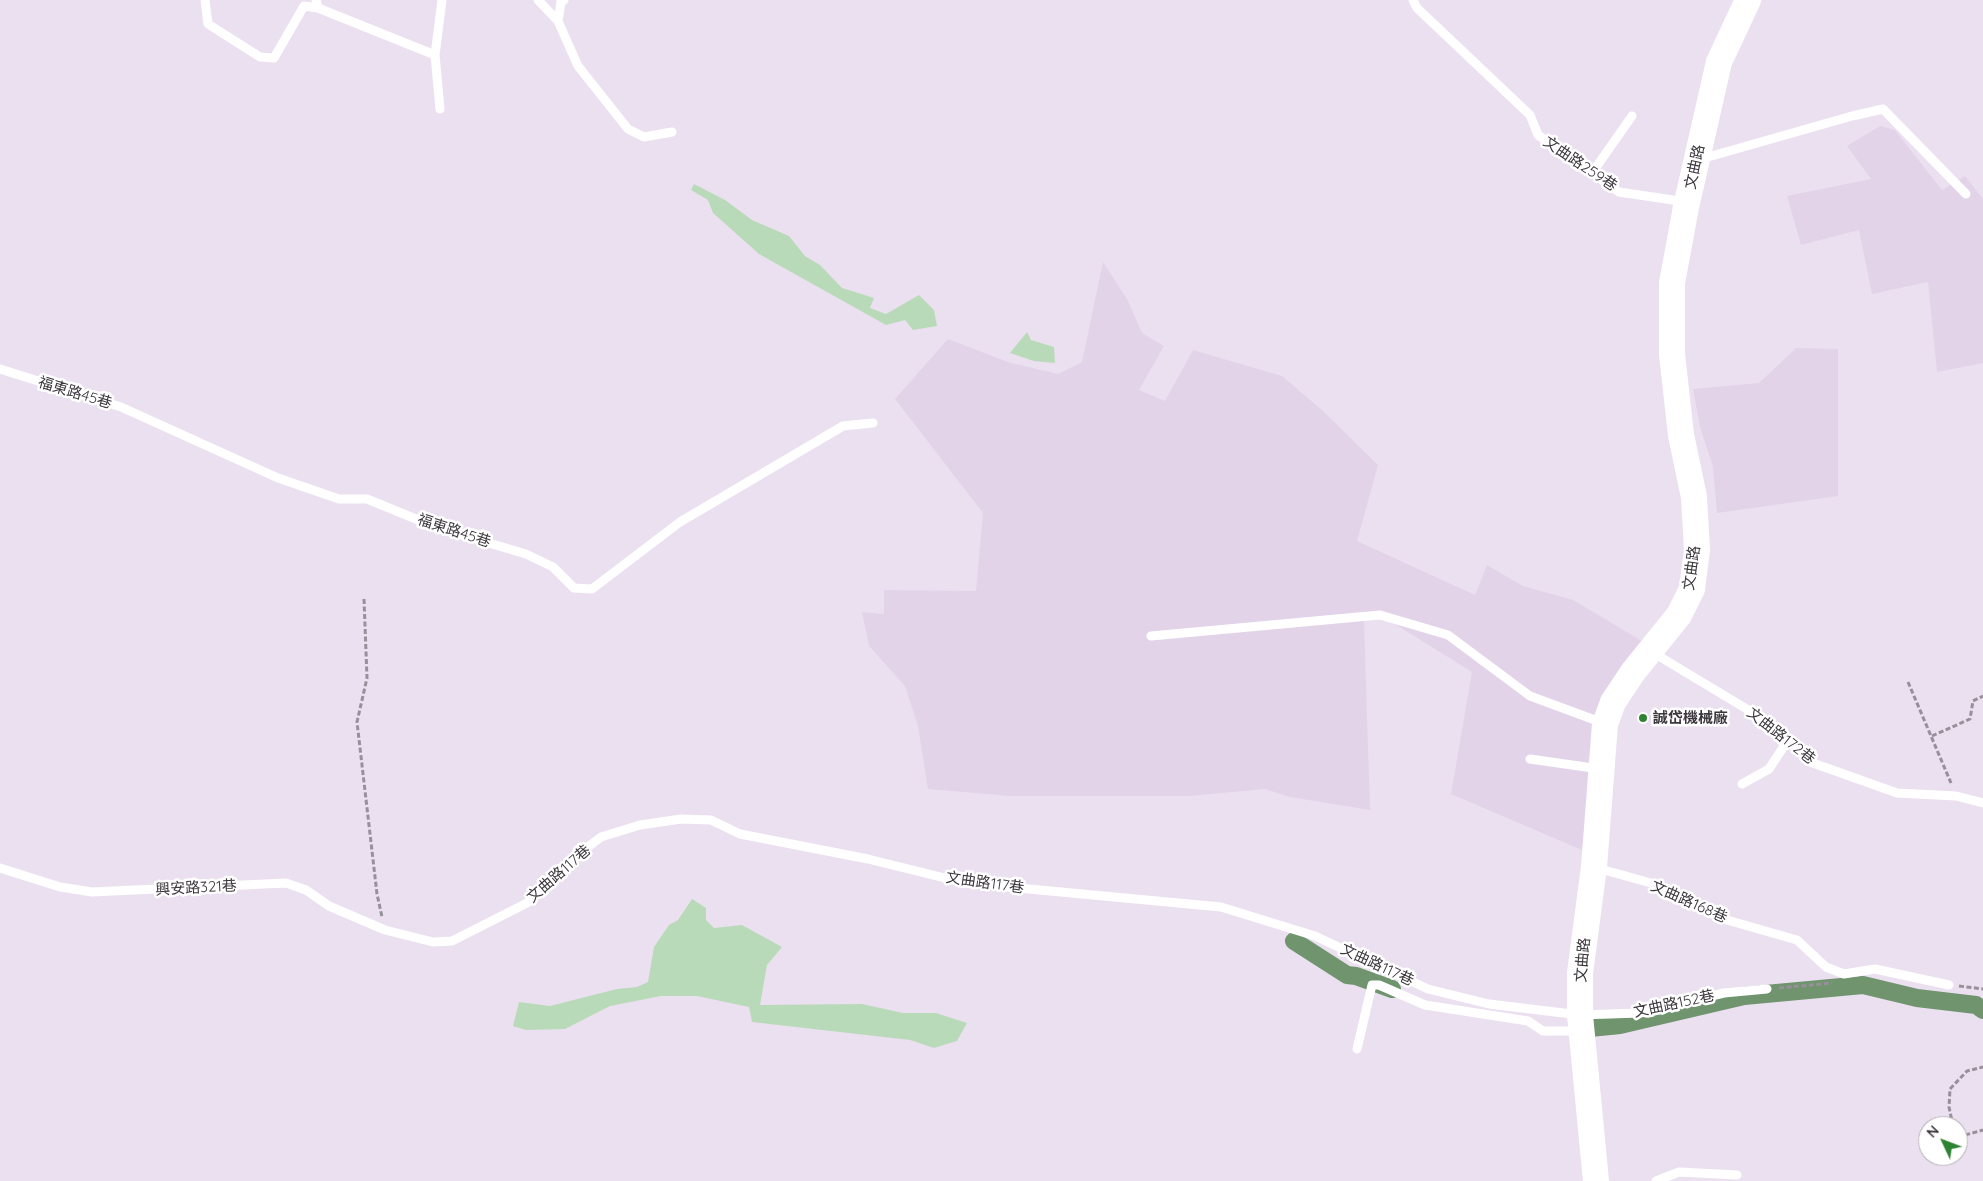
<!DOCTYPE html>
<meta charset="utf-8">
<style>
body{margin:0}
#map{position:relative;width:1983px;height:1181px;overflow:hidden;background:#ebe0f0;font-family:Quicksand,sans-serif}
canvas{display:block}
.north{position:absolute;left:1918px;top:1116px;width:50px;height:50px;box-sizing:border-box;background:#fff;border:1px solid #b1afb1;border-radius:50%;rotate:313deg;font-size:14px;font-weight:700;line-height:20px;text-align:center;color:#3b373d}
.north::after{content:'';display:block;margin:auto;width:18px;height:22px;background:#2d8331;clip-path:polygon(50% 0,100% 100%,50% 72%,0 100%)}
</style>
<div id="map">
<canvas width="1983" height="1181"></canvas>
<div class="north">N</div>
</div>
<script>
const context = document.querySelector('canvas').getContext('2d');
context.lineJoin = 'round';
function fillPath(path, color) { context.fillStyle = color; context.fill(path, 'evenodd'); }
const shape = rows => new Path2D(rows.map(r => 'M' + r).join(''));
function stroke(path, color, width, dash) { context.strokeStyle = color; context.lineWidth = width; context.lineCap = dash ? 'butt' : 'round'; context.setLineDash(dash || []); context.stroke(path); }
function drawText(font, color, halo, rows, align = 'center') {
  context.font = font + ' Quicksand,"Noto Sans TC",sans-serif'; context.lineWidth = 5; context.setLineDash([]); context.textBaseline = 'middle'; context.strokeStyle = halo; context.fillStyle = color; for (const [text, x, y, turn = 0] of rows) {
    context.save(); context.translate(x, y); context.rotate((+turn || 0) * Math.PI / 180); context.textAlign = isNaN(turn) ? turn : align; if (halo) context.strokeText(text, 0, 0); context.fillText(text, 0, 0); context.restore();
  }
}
const built = shape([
 [1880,126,1895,130,1942,190,1965,176,1983,199,1983,363,1937,372,1928,282,1872,294,1859,230,1801,245,1787,196,1871,179,1847,146],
 [1103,262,1127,299,1142,333,1164,346,1139,390,1165,401,1193,350,1282,376,1322,410,1378,465,1357,541,1475,595,1487,565,1523,586,1573,600,1642,641,1601,711,1582,850,1451,794,1472,672,1385,618,1364,621,1370,810,1290,797,1265,789,1189,796,1010,796,928,789,918,726,905,686,869,646,862,612,884,614,884,590,976,591,983,513,895,399,948,339,1008,362,1058,374,1082,362],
 [1796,348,1838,349,1838,496,1717,513,1713,467,1700,427,1693,389,1759,383]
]);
const green = shape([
 [694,184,725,200,752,220,789,236,805,256,820,265,842,288,874,298,870,308,886,314,919,295,934,310,937,326,913,330,905,320,886,325,759,254,713,213,708,200,691,190],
 [1027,332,1031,340,1054,347,1055,363,1034,361,1010,353],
 [692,899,706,908,706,920,714,928,742,925,782,947,767,965,760,1005,862,1004,903,1013,936,1013,967,1023,957,1041,934,1048,910,1040,752,1022,749,1007,697,996,661,996,610,1006,565,1029,526,1030,513,1026,519,1002,550,1006,617,989,637,987,648,982,654,947,669,925,678,920]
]);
const canal = shape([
 [1294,941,1347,975,1356,976,1392,989],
 [1580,1029,1620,1025,1744,996,1863,985,1917,998,1976,1005,1983,1010]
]);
const path = shape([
 [364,599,367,678,357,722,377,894,382,917],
 [1908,682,1951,783],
 [1932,736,1970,719,1973,701,1983,696],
 [1959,986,1983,989],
 [1779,988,1832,983],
 [1953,1126,1949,1107,1950,1089,1967,1071,1983,1067],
 [1958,1137,1983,1130]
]);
const lane = shape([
 [205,0,208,24,260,57,274,58,304,6,318,8],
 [316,0,318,8,435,55],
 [538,0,558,21,578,66,628,129,644,137,672,132],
 [1413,0,1417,8,1530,115,1538,135,1619,192,1673,200,1684,205],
 [558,21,561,2,564,0],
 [440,109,435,55,442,0],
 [1701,159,1852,116,1883,109,1966,194],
 [1592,173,1632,116],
 [0,369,121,407,278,478,339,499,367,499,438,528,526,554,553,567,574,588,592,589,680,522,843,426,873,423],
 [1151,636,1380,615,1448,635,1530,696,1603,723],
 [1652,652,1750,711,1788,740,1810,762,1897,793,1956,796,1983,803],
 [1530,759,1600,769],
 [1742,784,1769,769,1788,740],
 [0,868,60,887,92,892,286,883,306,890,329,906,385,930,433,942,452,941,527,903,575,857,601,837,640,825,681,819,711,820,740,834,868,859,965,883,1221,907,1315,936,1428,989,1489,1004,1580,1015,1640,1013,1724,993,1767,989],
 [1597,868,1658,885,1720,918,1797,940,1826,967,1844,974,1875,969,1949,985],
 [1357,1049,1372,985,1379,985,1425,1005,1528,1021,1543,1031,1579,1031],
 [1656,1181,1679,1172,1737,1175]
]);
const secondary = shape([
 [1596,1181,1580,1015,1580,973,1594,867,1605,724,1613,702,1633,672,1679,615,1692,589,1697,550,1694,497,1681,435,1672,354,1672,283,1686,207,1719,62,1748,0]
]);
const markers = [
 [1643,718,5,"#2d8331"]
];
const streetNames = [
 ["文曲路259巷",1580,164,34],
 ["文曲路",1695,167,-78],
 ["福東路45巷",75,393,17],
 ["福東路45巷",454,531,18],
 ["文曲路",1692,568,-82],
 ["文曲路172巷",1781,736,38],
 ["文曲路117巷",559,874,-41],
 ["文曲路117巷",985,883,8],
 ["興安路321巷",196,888,-3],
 ["文曲路168巷",1689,902,24],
 ["文曲路",1583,960,-85],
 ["文曲路117巷",1377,965,25],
 ["文曲路152巷",1674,1004,-12]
];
const poiNames = [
 ["誠岱機械廠",1653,718]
];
fillPath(built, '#e3d3e9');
fillPath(green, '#b9dab8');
stroke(canal, '#6f946e', 18);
stroke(path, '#978f9a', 3, [5, 2.5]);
stroke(lane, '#fff', 9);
stroke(secondary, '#fff', 26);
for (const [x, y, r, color] of markers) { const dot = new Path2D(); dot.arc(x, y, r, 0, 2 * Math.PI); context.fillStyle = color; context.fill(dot); stroke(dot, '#fff', 2); }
drawText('15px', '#3b373d', '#fff', streetNames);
drawText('bold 15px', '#3b373d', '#fff', poiNames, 'left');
</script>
